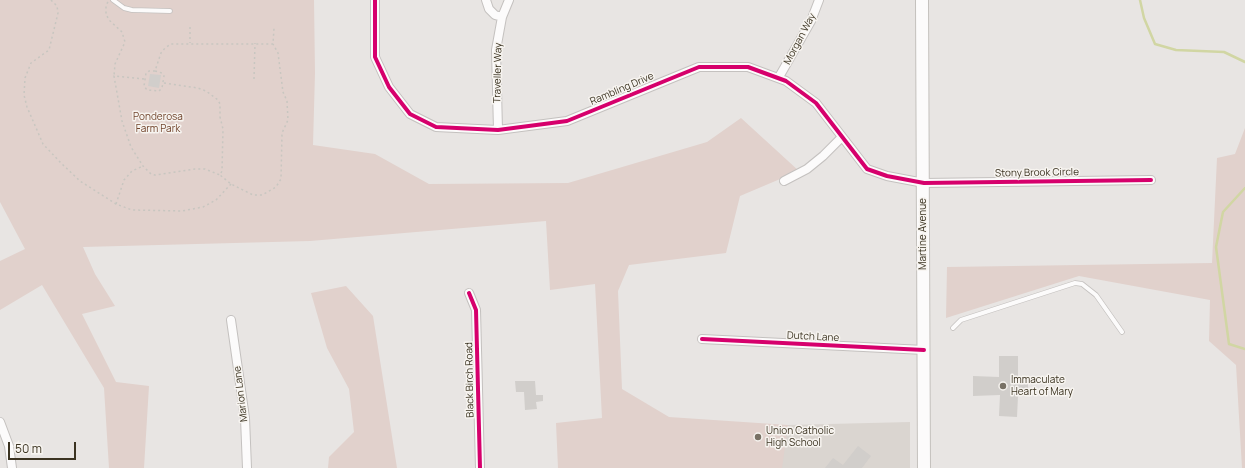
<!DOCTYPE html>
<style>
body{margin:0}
#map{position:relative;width:1245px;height:468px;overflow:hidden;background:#e8e5e3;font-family:Manrope,sans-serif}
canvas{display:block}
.scale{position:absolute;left:8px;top:442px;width:68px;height:18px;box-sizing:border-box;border:2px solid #3b3321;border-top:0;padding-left:5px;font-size:12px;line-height:14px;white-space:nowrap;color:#3b3321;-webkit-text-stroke:3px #f7f4f0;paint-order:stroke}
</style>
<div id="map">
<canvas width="1245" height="468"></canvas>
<div class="scale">50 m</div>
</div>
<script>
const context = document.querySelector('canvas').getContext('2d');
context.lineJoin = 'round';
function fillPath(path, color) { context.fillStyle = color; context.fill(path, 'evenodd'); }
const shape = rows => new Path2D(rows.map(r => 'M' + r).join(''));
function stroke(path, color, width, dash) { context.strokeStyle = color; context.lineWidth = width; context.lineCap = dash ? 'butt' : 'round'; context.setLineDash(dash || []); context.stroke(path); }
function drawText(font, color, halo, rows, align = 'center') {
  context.font = font + ' Manrope,sans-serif'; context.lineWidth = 3; context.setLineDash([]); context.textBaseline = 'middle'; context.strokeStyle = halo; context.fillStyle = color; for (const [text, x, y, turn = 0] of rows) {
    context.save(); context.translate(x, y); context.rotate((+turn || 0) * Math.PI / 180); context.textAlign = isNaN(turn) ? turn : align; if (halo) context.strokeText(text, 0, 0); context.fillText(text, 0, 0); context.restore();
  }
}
const built = shape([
 [910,422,910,468,598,468,788,425]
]);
const green = shape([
 [0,0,314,0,315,73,313,145,375,154,429,184,568,183,707,142,741,118,799,171,740,196,726,253,629,265,618,291,622,389,669,417,788,425,782,468,558,468,556,423,602,418,595,284,550,290,546,221,310,241,83,247,95,274,115,306,82,314,116,382,149,386,144,468,109,468,104,388,42,285,0,310,0,261,25,249,0,202],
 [1245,128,1245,468,1242,468,1236,365,1209,341,1210,300,1079,276,946,318,947,267,1212,263,1217,158,1235,154],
 [346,286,373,316,397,468,328,468,329,457,354,432,349,389,327,348,311,293]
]);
const stream = shape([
 [1140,0,1144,18,1155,44,1176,50,1224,52,1245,62],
 [1245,188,1223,212,1216,247,1229,344,1245,349]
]);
const building = shape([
 [150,74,161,75,159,88,148,86],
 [999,356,1018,356,1018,376,1028,376,1028,396,1018,396,1017,417,999,416,1000,395,973,396,973,376,999,377],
 [515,381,535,381,536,395,543,395,543,401,536,402,537,409,525,410,524,392,516,392],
 [858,446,871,456,862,468,825,468,833,458,843,465]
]);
const path = shape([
 [51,0,57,6,58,13,49,50,31,63,25,78,24,95,27,107,43,144,61,163,80,181,116,204,132,210,182,211,203,207,216,200,231,184],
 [108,2,106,5,106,14,109,20,122,32,125,42,115,64,114,76],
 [190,27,190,43],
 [155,71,149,71,146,73,144,86,147,90,159,91,162,88,164,76,162,73,155,71,161,53,165,48,171,44,273,44,274,28],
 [144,79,114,76,122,121,131,147,143,166,151,174,155,175,195,169,205,169,220,175],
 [254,79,255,43],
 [164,83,198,88,206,91,218,100,220,104,220,117,223,129,222,171,220,175,231,184,253,195,262,195,276,187,281,179,282,133,288,120,287,101,283,92,278,53,273,44],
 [116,204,124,180,132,171,143,166]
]);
const service = shape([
 [113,0,124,8,132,10,170,11],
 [953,328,961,320,1075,283,1082,284,1096,295,1122,332]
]);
const minor = shape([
 [375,0,375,57,389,87,410,114,436,127,498,130,567,121,699,67,748,67,786,81,816,103,867,169,887,176,924,183,1151,180],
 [486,0,489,9,495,15,502,17],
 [779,77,811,21,819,0],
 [498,130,496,50,502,17,509,0],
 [784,181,807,169,823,156,842,137],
 [469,293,476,310,480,468],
 [231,320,245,418,247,468],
 [702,339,924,350],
 [0,422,9,446,12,468]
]);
const secondary = shape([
 [922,0,924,468]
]);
const cycleway = shape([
 [375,0,375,57,389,87,410,114,436,127,498,130,567,121,699,67,748,67,786,81,816,103,867,169,887,176,924,183,1151,180],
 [469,293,476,310,480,468],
 [702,339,924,350]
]);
const markers = [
 [1003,386,4,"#787165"],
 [758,437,4,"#787165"]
];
const streetNames = [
 ["Morgan Way",800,39,-62],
 ["Traveller Way",498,73,-89],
 ["Rambling Drive",622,89,-23],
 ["Stony Brook Circle",1037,173,-1],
 ["Martine Avenue",923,234,-90],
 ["Dutch Lane",813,337,3],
 ["Black Birch Road",470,380,-91],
 ["Marion Lane",241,394,-97]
];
const parkNames = [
 ["Ponderosa",158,117],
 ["Farm Park",158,129]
];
const poiNames = [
 ["Immaculate",1011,380],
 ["Heart of Mary",1011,392],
 ["Union Catholic",766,431],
 ["High School",766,443]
];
fillPath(built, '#dad5d0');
fillPath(green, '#e1d1cc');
stroke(stream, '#d1d6a3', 2.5);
fillPath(building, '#d1cecb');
stroke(service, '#c4c1bf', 5.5);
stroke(minor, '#c4c1bf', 10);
stroke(secondary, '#c4c1bd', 14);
stroke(path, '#c8c6c0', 1.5, [2, 3]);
stroke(service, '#fcfbfb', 4);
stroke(minor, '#fcfbfb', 8);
stroke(secondary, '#fcfbfb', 12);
stroke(cycleway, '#d6006c', 4);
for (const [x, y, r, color] of markers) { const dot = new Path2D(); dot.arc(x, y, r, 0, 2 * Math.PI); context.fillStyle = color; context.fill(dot); stroke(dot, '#f7f4f0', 1.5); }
drawText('10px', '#3b3321', '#f7f4f0', streetNames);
drawText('10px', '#71442c', '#f7f4f0', parkNames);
drawText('10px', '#3b3321', '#f7f4f0', poiNames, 'left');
</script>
